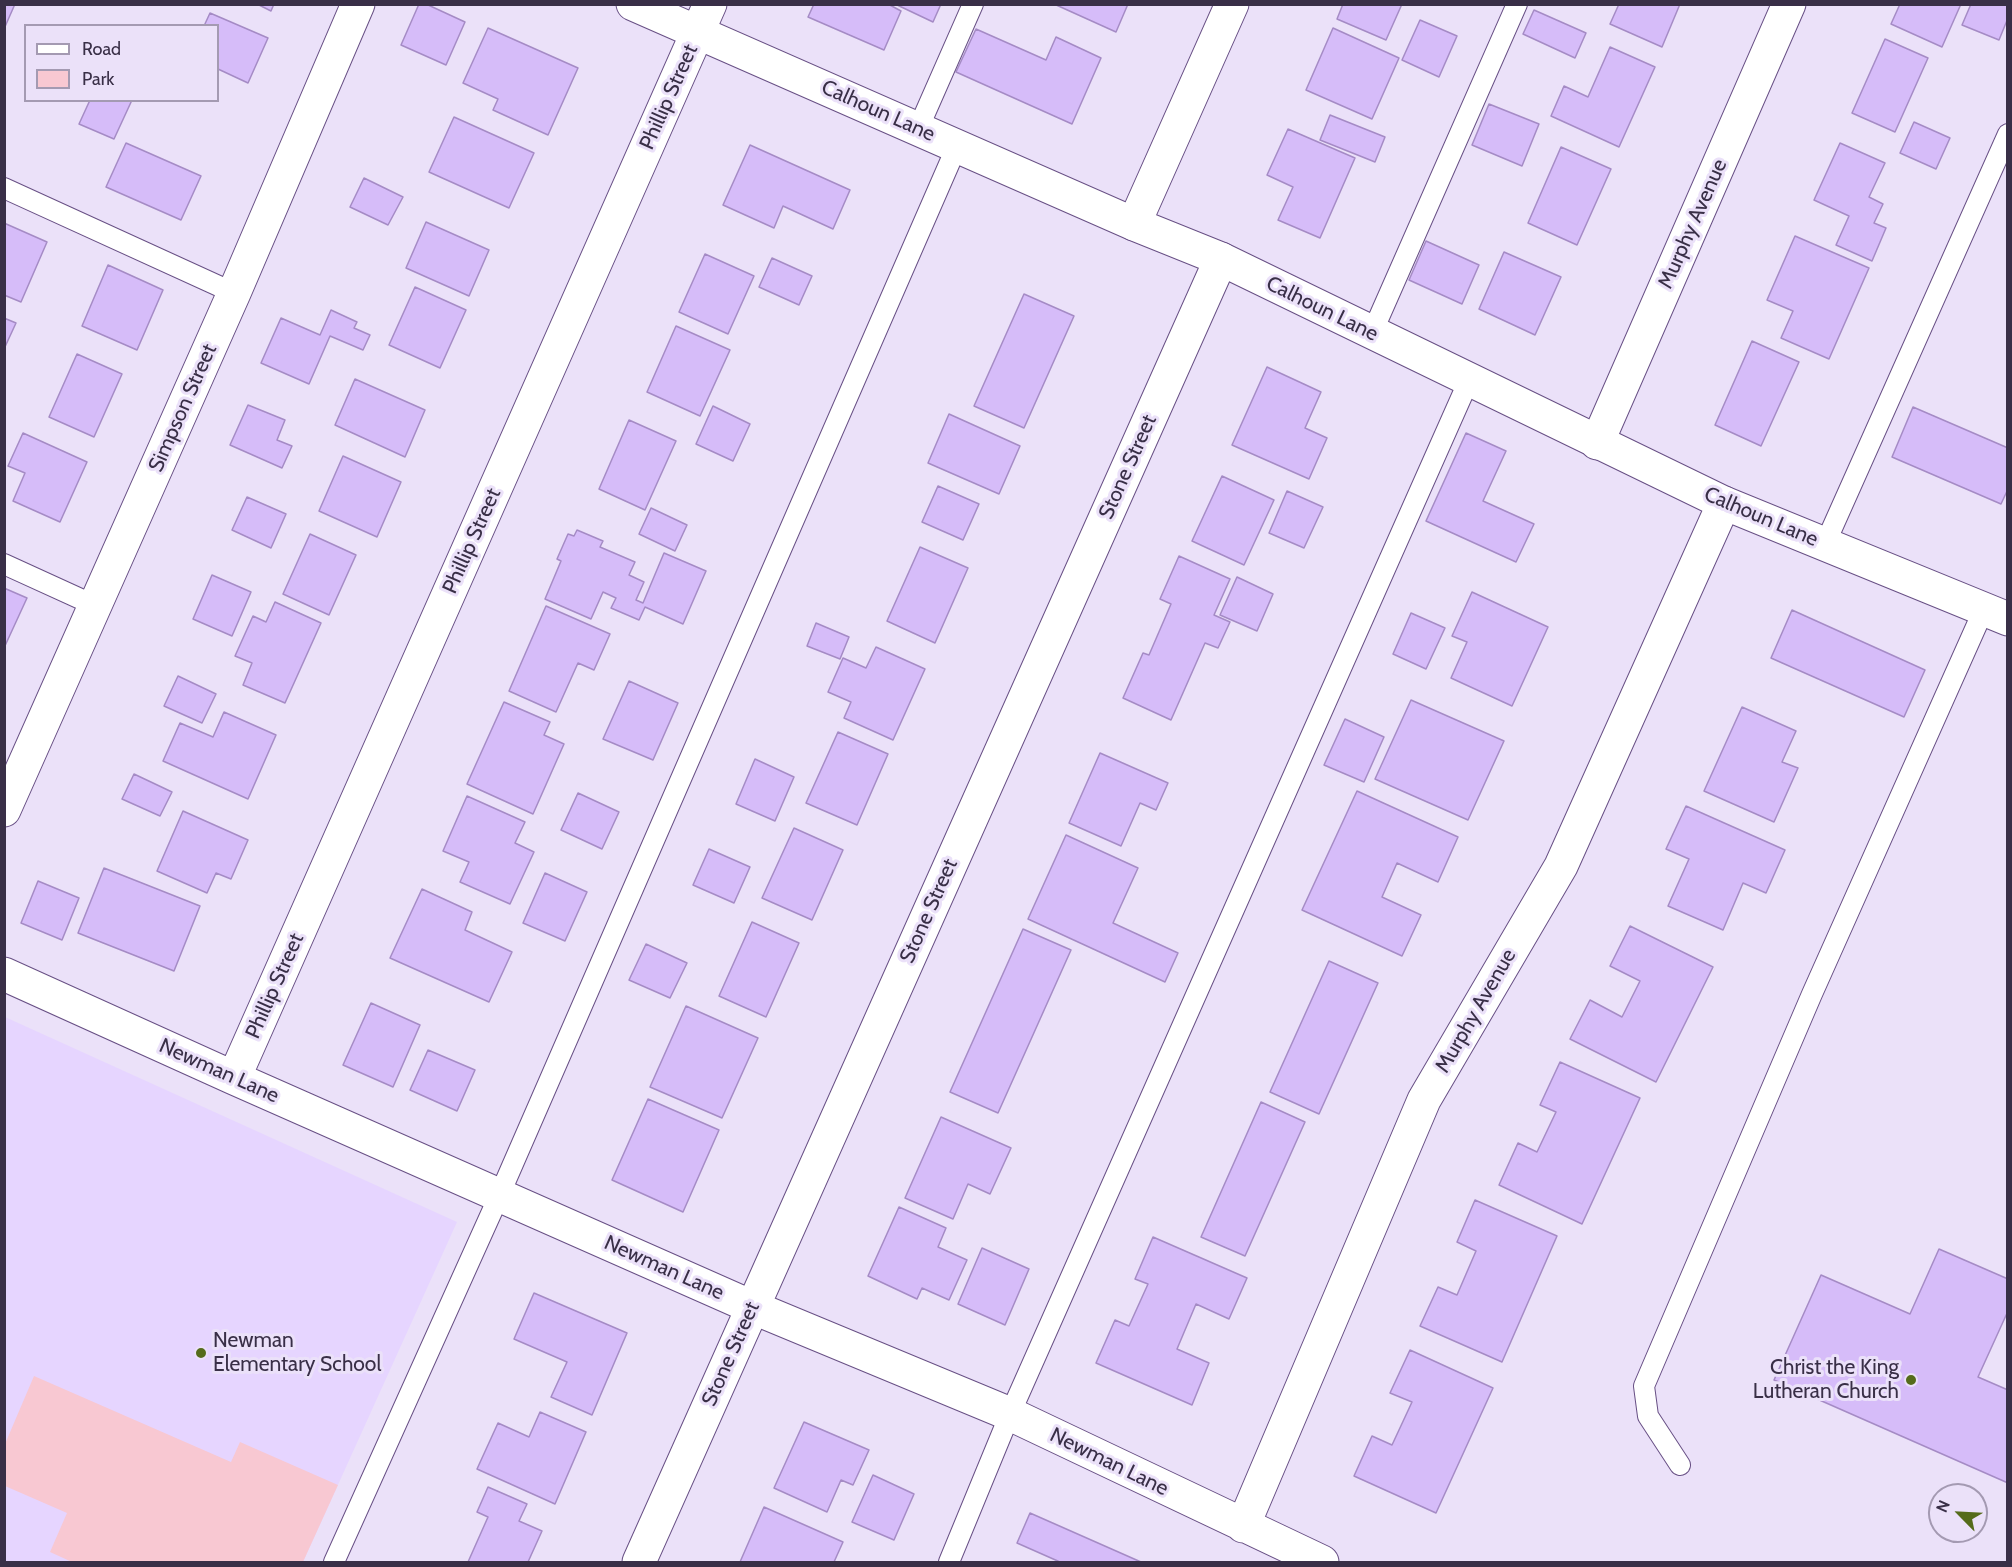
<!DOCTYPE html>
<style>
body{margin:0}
#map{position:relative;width:2012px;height:1567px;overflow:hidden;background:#ebe1f9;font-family:Cabin,sans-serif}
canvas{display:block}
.frame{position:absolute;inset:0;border:6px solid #392f47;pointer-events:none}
.legend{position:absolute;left:24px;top:24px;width:195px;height:78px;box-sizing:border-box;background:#ebe1f9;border:2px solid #a49ab2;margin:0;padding:8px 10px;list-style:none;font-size:18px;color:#392f47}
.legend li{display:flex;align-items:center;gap:12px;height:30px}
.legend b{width:30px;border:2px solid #a49ab2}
.north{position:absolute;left:1928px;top:1483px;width:60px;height:60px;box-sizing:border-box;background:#ebe1f9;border:2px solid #a49ab2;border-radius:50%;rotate:294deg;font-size:16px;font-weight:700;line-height:24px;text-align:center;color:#392f47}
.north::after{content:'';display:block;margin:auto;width:21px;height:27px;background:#556b1b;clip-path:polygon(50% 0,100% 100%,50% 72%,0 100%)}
</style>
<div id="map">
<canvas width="2012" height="1567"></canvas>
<div class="frame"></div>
<ul class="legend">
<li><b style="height:8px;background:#fff"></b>Road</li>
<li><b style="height:16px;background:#f8c8d2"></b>Park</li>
</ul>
<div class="north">N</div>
</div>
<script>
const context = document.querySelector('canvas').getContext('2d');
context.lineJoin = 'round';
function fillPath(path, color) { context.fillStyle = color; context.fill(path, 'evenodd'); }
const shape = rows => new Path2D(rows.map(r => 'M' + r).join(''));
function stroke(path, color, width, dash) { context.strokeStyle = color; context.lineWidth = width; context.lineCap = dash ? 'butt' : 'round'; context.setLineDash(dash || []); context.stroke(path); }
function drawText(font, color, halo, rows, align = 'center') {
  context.font = font + ' Cabin,sans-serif'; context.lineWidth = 6; context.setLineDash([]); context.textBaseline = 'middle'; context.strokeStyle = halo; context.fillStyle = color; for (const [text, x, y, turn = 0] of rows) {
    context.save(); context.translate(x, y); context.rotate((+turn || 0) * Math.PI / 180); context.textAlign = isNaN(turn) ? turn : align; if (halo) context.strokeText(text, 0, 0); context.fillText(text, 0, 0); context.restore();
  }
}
const built = shape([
 [5,1017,457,1222,303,1562,5,1562]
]);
const green = shape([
 [34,1376,231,1462,240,1442,338,1485,303,1562,72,1562,50,1552,67,1513,5,1486,5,1444]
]);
const building = shape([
 [4,4,15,4,4,29,4,4],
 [257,4,274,4,271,11,257,4],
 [419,4,426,4,465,22,446,65,401,45,419,4],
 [814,4,888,4,901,11,884,50,808,17,814,4],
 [895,4,941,4,933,22,895,4],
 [1054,4,1128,4,1116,32,1054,4],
 [1343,4,1402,4,1386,40,1337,19,1343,4],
 [1619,4,1680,4,1662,47,1610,24,1619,4],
 [1900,4,1961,4,1942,47,1891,24,1900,4],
 [1971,4,2008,4,2008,18,1999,40,1962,25,1971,4],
 [1534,10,1586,33,1575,58,1523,34,1534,10],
 [210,13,268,38,248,83,218,69,218,26,204,26,210,13],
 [1420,20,1457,36,1439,77,1402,60,1420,20],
 [488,28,578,68,548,135,493,110,498,99,463,83,488,28],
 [1333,28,1399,58,1372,119,1306,90,1333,28],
 [976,29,1046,60,1056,37,1101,58,1072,124,956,72,976,29],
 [1885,39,1928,58,1895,132,1852,113,1885,39],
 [1610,47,1655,67,1619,147,1551,116,1564,86,1588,97,1610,47],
 [90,100,132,100,114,139,79,124,90,100],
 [1489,104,1539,124,1522,166,1472,145,1489,104],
 [1330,115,1385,137,1375,162,1320,140,1330,115],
 [454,117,534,153,509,208,429,172,454,117],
 [1914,122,1950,138,1936,169,1900,153,1914,122],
 [1288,129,1355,158,1320,238,1278,220,1293,187,1267,175,1288,129],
 [126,143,201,176,181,220,106,187,126,143],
 [1840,143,1885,163,1869,197,1883,204,1874,223,1886,228,1872,261,1836,245,1849,216,1814,200,1840,143],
 [750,145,850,190,833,229,783,206,774,228,723,205,750,145],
 [1561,147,1611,169,1577,245,1528,223,1561,147],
 [364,178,403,197,388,225,350,207,364,178],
 [426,222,489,250,469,296,406,268,426,222],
 [4,223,47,242,21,302,4,295,4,223],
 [1795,236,1869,268,1829,359,1781,338,1793,311,1767,300,1795,236],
 [1426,241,1479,265,1462,304,1409,280,1426,241],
 [1504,252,1561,277,1535,335,1479,309,1504,252],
 [705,254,754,276,728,334,679,312,705,254],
 [772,258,812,276,799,305,759,287,772,258],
 [108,265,163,290,137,350,82,326,108,265],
 [415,287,466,310,440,368,389,345,415,287],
 [1024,294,1074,316,1024,428,974,406,1024,294],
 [331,310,357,322,354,328,370,335,363,350,330,336,309,384,261,363,281,318,320,335,331,310],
 [4,318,16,323,4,349,4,318],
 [676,326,730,350,700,416,647,392,676,326],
 [1752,341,1799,362,1761,446,1715,425,1752,341],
 [77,354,122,374,94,437,49,417,77,354],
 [1267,367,1321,392,1305,428,1327,438,1309,479,1232,445,1267,367],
 [355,379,425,410,405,457,335,425,355,379],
 [248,405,285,420,277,440,292,446,282,468,230,445,248,405],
 [713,406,750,424,733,461,696,444,713,406],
 [1913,407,2008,448,2008,489,2001,504,1892,457,1913,407],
 [949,414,1020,446,999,494,928,463,949,414],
 [629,420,676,441,645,510,599,489,629,420],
 [23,433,87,462,60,522,13,501,25,473,8,466,23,433],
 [1466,433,1506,451,1483,501,1534,524,1516,562,1426,521,1466,433],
 [343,456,401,482,377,537,319,511,343,456],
 [1222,476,1274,500,1244,565,1192,541,1222,476],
 [938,486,979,504,963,540,922,522,938,486],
 [1287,491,1323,507,1304,548,1269,533,1287,491],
 [247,497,286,514,271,548,232,530,247,497],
 [651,508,687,525,675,551,639,534,651,508],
 [577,530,603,541,600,547,635,562,629,575,644,582,636,600,643,603,664,553,706,571,683,624,645,607,639,620,611,608,616,598,603,592,591,619,545,599,561,561,557,559,568,534,574,536,577,530],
 [310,534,356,555,329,615,283,594,310,534],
 [920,547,968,568,935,643,887,621,920,547],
 [1179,556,1230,579,1214,615,1230,622,1218,648,1205,643,1171,720,1123,698,1143,653,1149,655,1171,604,1160,599,1179,556],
 [212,575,251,592,232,636,193,619,212,575],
 [1237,577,1273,594,1257,631,1220,615,1237,577],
 [4,588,27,598,4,648,4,588],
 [1472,592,1548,627,1512,706,1451,678,1467,642,1452,636,1472,592],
 [275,602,321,623,285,703,243,685,252,663,235,656,253,616,266,622,275,602],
 [546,606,610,634,594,670,578,663,556,712,509,691,546,606],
 [1792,610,1925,670,1904,717,1771,658,1792,610],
 [1411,613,1445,628,1426,669,1393,654,1411,613],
 [816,623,849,637,840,659,807,646,816,623],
 [876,647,925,669,893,740,844,718,851,702,828,692,843,658,866,668,876,647],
 [178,676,216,694,202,723,164,706,178,676],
 [629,681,678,703,653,760,603,739,629,681],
 [1411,700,1504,741,1468,820,1375,779,1411,700],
 [504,702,550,722,544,735,564,744,533,814,467,784,504,702],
 [1742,707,1796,731,1782,762,1798,768,1774,822,1704,791,1742,707],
 [224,712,276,735,248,799,163,761,180,723,213,737,224,712],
 [1345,719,1384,737,1364,782,1324,765,1345,719],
 [838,732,888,754,857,825,806,803,838,732],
 [1100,753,1168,783,1156,810,1140,803,1121,846,1069,823,1100,753],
 [755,759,794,777,775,821,736,804,755,759],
 [134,774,172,792,160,816,122,799,134,774],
 [1357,791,1458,837,1438,882,1397,863,1382,897,1421,915,1402,956,1302,910,1357,791],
 [578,793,619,812,602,849,561,830,578,793],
 [467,796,525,822,515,843,534,852,510,904,460,882,469,862,443,851,467,796],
 [1686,806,1785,850,1766,893,1743,883,1723,930,1668,906,1689,859,1666,849,1686,806],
 [183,811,248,840,231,879,216,873,207,893,157,871,183,811],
 [794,828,843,850,812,920,762,898,794,828],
 [1066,835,1138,868,1113,923,1178,953,1165,982,1028,919,1066,835],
 [709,849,750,867,734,903,693,885,709,849],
 [104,868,200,906,174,971,78,933,104,868],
 [545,873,587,892,565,941,523,923,545,873],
 [38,881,79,898,62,940,21,923,38,881],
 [422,889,472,912,465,930,512,952,489,1002,390,958,422,889],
 [752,922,799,943,766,1017,719,996,752,922],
 [1630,926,1713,967,1656,1082,1570,1039,1590,1000,1622,1017,1640,981,1610,966,1630,926],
 [1023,929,1071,950,998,1113,950,1092,1023,929],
 [646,944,687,963,670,998,629,980,646,944],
 [1329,961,1378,983,1319,1114,1270,1092,1329,961],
 [371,1003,420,1025,393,1087,343,1065,371,1003],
 [686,1006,758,1038,722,1118,650,1087,686,1006],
 [428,1050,475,1070,457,1111,410,1090,428,1050],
 [1560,1062,1640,1098,1582,1224,1499,1185,1518,1143,1537,1152,1556,1112,1540,1105,1560,1062],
 [648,1099,719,1130,683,1212,612,1180,648,1099],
 [1261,1102,1305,1122,1245,1256,1201,1237,1261,1102],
 [941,1117,1011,1148,990,1194,968,1184,953,1219,905,1198,941,1117],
 [1475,1200,1557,1236,1502,1362,1420,1326,1438,1287,1457,1295,1476,1251,1457,1242,1475,1200],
 [899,1207,946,1228,938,1247,967,1260,949,1300,922,1288,917,1299,868,1276,899,1207],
 [1153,1237,1247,1278,1229,1319,1196,1304,1177,1349,1209,1363,1192,1405,1096,1363,1115,1320,1129,1326,1148,1284,1135,1279,1153,1237],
 [982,1248,1029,1269,1005,1325,958,1304,982,1248],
 [1939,1249,2008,1279,2008,1311,1978,1377,2008,1390,2008,1483,1774,1380,1821,1275,1910,1314,1939,1249],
 [534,1293,627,1333,592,1415,551,1397,567,1362,514,1339,534,1293],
 [1410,1350,1493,1388,1436,1513,1354,1476,1372,1436,1392,1445,1412,1402,1390,1393,1410,1350],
 [540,1412,586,1432,555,1504,477,1469,498,1423,529,1437,540,1412],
 [804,1422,869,1450,853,1485,841,1480,827,1512,774,1488,804,1422],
 [873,1475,914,1494,894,1540,852,1522,873,1475],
 [488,1487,527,1504,519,1521,542,1531,528,1562,468,1562,488,1517,477,1512,488,1487],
 [764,1507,843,1542,834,1562,740,1562,764,1507],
 [1030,1513,1141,1562,1060,1562,1017,1543,1030,1513]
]);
const lane = shape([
 [918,129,973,4],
 [4,188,234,293],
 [1372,333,1517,4],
 [1825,544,2008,134],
 [4,564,96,606],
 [1680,1465,1648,1416,1644,1386,1812,994,1984,609],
 [334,1562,499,1196,957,146],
 [949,1562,1010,1414,1469,380]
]);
const street = shape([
 [1134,224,1232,4],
 [1597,443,1789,4],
 [4,810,234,293,358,4],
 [4,974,234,1078,752,1307,1010,1414,1322,1562],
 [234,1078,710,4],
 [1243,1526,1424,1100,1561,866,1724,503],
 [639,1562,1221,259]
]);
const secondary = shape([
 [633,4,1134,224,1221,259,1724,503,2008,619]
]);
const markers = [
 [201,1353,6,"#556b1b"],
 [1911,1380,6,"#556b1b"]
];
const streetNames = [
 ["Phillip Street",669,97,-66],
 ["Calhoun Lane",878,111,24],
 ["Murphy Avenue",1693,224,-66],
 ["Calhoun Lane",1322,309,26],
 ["Simpson Street",183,408,-66],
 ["Stone Street",1128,467,-66],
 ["Calhoun Lane",1761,517,23],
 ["Phillip Street",472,541,-66],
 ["Stone Street",929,911,-66],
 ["Phillip Street",275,986,-66],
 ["Murphy Avenue",1476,1011,-60],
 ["Newman Lane",219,1071,24],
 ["Newman Lane",664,1268,24],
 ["Stone Street",731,1354,-66],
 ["Newman Lane",1109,1462,26]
];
const poiNames = [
 ["Newman",213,1341],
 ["Elementary School",213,1365],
 ["Christ the King",1899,1368,"right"],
 ["Lutheran Church",1899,1392,"right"]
];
fillPath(built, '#e6d5ff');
fillPath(green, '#f8c8d2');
fillPath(building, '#d6bcf9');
stroke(building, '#a58bc5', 1.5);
stroke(lane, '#685085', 22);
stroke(street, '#685085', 35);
stroke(secondary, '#685085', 35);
stroke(lane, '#fff', 20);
stroke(street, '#fff', 33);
stroke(secondary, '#fff', 33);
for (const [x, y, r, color] of markers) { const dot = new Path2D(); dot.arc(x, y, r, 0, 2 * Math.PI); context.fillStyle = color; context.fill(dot); stroke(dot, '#ebe1f9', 2); }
drawText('21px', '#392f47', '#ebe1f9', streetNames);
drawText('21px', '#392f47', '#ebe1f9', poiNames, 'left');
</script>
